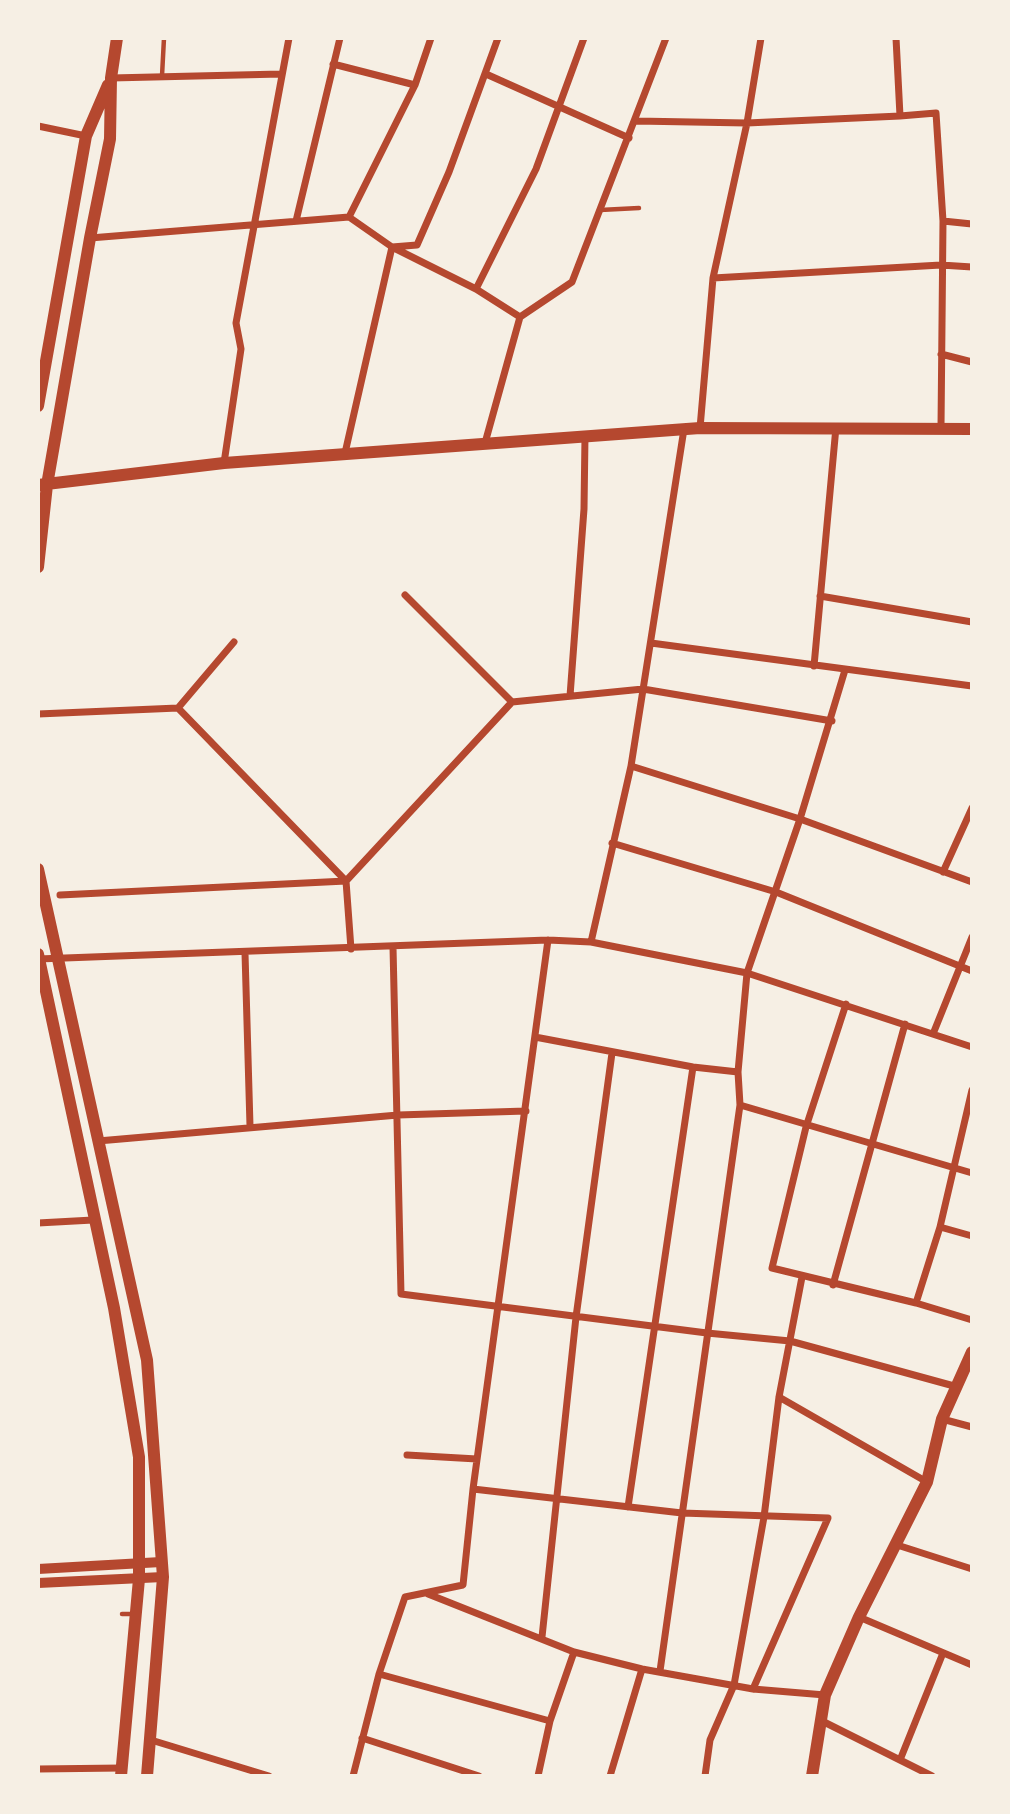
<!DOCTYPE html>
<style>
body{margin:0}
#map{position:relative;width:1010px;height:1814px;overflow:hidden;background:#f6efe4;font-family:"DM Sans",sans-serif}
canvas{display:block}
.frame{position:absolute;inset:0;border:40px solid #f6efe4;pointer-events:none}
</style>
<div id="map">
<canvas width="1010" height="1814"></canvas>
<div class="frame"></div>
</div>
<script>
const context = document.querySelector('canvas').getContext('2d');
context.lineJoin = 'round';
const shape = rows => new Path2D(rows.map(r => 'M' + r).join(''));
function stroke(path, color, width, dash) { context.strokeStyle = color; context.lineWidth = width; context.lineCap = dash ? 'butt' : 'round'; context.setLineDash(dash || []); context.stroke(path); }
const service = shape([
 [162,76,164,38],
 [600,210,639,208],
 [122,1614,135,1614]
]);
const minor = shape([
 [896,38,900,116,936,113,943,221,941,427],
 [333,64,415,85],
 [486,74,629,138],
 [111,78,281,74],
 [636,121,747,123,900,116],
 [38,126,86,136],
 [349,217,415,85,431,38],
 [296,221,340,38],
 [943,221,972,224],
 [90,238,349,217,392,247,476,289,520,317],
 [713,278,941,265,972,267],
 [476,289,536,169,584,38],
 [941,354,972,362],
 [700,428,713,278,747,123,761,38],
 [485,443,520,317,572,282,666,38],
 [345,453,392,247,417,245,449,172,498,38],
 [224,463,241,349,236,323,289,38],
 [405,595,512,702],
 [820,596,972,622],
 [651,643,972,686],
 [814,666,836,427],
 [570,696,584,509,585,436],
 [512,702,643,689,832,721],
 [178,708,234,642],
 [38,714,178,708,346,881],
 [631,766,800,819,972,882],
 [612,843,776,892,972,971],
 [943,872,972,808],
 [346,881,512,702],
 [346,881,351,949],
 [60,895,346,881],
 [591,942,631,766,684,429],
 [393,947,401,1294,707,1333,790,1341,954,1386],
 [245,953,250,1126],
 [38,959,548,940,591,942,747,973,972,1047],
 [846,1004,806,1127,772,1268,916,1303,972,1320],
 [933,1034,972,937],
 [535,1037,693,1067,738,1072],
 [740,1105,972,1173],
 [98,1141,398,1115,526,1111],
 [38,1223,93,1220],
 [940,1227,972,1236],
 [833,1285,905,1024],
 [916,1303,940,1227,972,1090],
 [779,1397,927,1482],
 [942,1419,972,1427],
 [407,1455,477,1459],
 [473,1489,682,1513,828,1518,753,1689],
 [628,1507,693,1067],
 [894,1544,972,1569],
 [428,1594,574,1652,642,1669,753,1689,825,1695],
 [859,1617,972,1665],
 [542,1637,576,1317,612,1053],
 [660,1671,740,1105,738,1072,747,973,800,819,845,670],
 [379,1674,550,1721],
 [822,1721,932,1776],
 [362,1738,479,1776],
 [151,1740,269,1776],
 [900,1760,943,1653],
 [38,1769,122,1768],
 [353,1776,379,1674,405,1597,463,1585,473,1489,548,940],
 [538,1776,550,1721,574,1652],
 [610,1776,642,1669],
 [705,1776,710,1740,734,1685,764,1517,779,1397,802,1277]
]);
const tertiary = shape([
 [38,1569,161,1562],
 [38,1583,163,1577]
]);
const secondary = shape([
 [38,406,86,136,108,85],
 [38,485,224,463,700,428,972,429],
 [38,567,47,485,90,238,110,139,111,78,117,38],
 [38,869,147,1360,163,1577,147,1776],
 [38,954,114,1308,139,1457,139,1579,121,1776],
 [812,1776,825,1695,859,1617,927,1482,942,1419,972,1352]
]);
stroke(service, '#b5482f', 4.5);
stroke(minor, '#b5482f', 7);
stroke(tertiary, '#b5482f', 10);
stroke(secondary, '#b5482f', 12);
</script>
